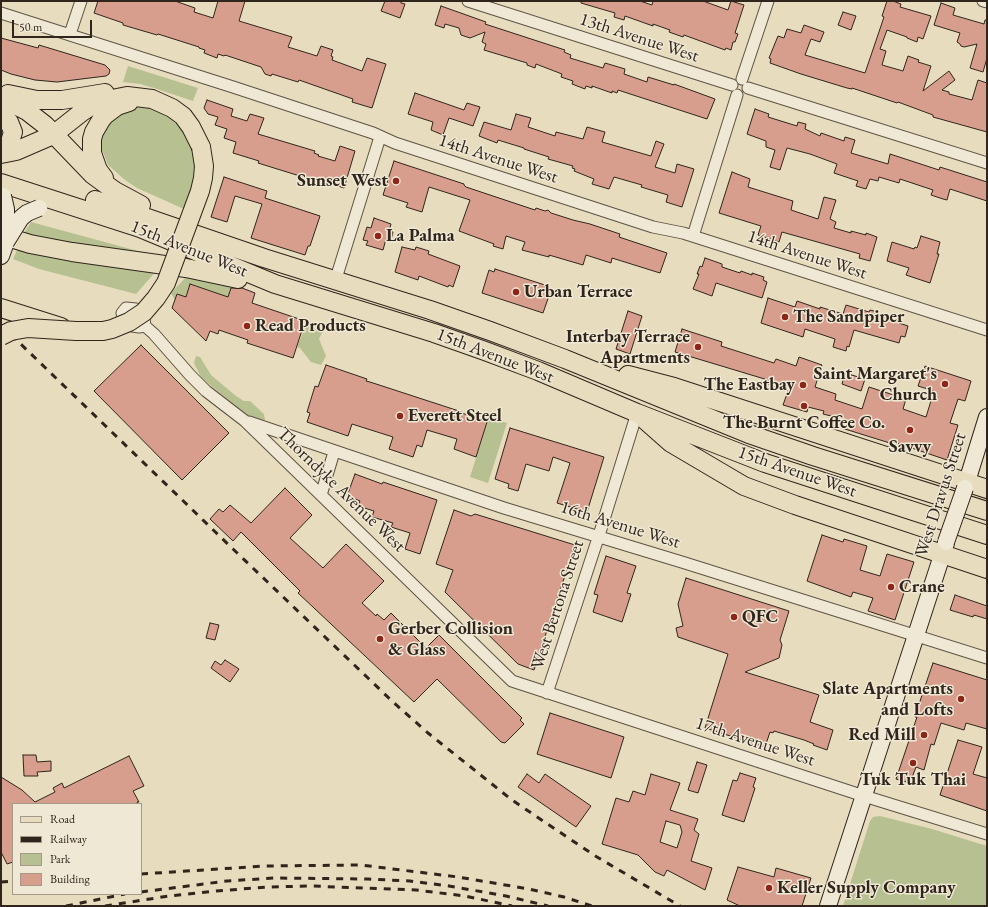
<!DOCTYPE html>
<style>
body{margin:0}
#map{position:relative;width:988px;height:907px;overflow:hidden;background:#e7dcbd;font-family:"EB Garamond",serif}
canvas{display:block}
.frame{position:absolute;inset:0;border:2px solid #30251c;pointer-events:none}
.legend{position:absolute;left:12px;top:803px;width:130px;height:92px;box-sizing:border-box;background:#efe8d4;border:1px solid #a39a8a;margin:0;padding:5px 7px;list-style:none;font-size:12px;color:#30251c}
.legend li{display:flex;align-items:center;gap:8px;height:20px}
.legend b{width:20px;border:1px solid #a39a8a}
.scale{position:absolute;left:12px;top:20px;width:80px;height:18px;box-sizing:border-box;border:2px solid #30251c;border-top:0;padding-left:5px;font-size:12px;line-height:14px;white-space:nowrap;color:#30251c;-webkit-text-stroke:3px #efe8d4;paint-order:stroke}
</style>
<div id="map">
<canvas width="988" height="907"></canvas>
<div class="frame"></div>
<ul class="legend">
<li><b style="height:5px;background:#e7dcbd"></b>Road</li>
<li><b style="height:5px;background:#30251c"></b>Railway</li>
<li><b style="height:11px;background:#b7c090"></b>Park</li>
<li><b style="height:11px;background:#d79e8e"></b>Building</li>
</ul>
<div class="scale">50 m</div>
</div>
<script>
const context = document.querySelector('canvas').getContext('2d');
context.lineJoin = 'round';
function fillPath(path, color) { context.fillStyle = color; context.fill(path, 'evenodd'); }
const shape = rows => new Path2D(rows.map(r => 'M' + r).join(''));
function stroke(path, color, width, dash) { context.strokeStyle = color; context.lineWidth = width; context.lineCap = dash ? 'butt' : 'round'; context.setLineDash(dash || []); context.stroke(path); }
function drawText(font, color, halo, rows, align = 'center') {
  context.font = font + ' "EB Garamond",serif'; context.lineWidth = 3; context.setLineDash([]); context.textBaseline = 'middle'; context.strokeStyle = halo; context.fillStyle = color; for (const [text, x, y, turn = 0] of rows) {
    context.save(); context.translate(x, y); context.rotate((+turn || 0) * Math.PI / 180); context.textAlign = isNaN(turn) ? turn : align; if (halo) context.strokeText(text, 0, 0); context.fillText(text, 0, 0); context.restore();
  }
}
const green = shape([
 [128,66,198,88,193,101,154,88,140,84,123,82],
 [134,107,146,107,157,111,169,118,180,127,188,139,193,152,195,166,194,180,184,209,137,188,125,180,108,165,103,152,96,148,112,116],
 [31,222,160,257,67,244,24,233],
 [18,248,158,269,136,294,39,269,13,259],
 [186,277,232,285,228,297,190,284,186,297,177,294,175,300,171,293],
 [306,325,323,331,319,339,326,356,321,365,311,362,300,348,297,347],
 [196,356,200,357,211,375,236,396,244,401,250,401,264,414,265,420,261,422,248,418,201,377,194,363],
 [489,417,507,423,488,483,470,477],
 [880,816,932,829,987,846,987,906,843,906,870,821,873,817]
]);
const building = shape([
 [98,1,175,1,195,8,194,12,213,18,218,1,245,1,239,21,292,37,288,47,317,56,321,46,333,50,331,56,333,57,332,60,362,71,367,58,386,64,372,108,352,102,353,99,299,80,298,82,272,74,271,76,265,74,261,67,225,55,224,56,218,54,217,58,204,53,205,50,199,48,199,47,158,34,157,35,123,25,123,23,94,13,98,1],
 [385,1,401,1,401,3,405,4,400,18,381,11,385,1],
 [581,1,640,1,652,5,653,1,703,1,728,10,731,1,744,5,735,33,738,34,735,42,733,42,731,50,726,48,725,50,684,35,683,37,669,32,670,30,653,24,653,26,625,16,624,20,614,17,615,13,581,3,581,1],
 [887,1,893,1,901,4,900,7,931,16,923,39,918,37,917,42,907,38,907,37,887,30,880,49,886,51,882,65,903,71,908,56,919,60,918,62,931,66,923,91,949,71,955,80,942,90,949,92,949,94,972,100,978,80,987,83,987,132,933,117,933,115,898,102,897,103,852,88,852,89,847,88,801,74,770,63,771,59,769,58,778,36,784,38,787,29,801,33,804,25,824,32,820,42,811,39,805,55,865,73,884,17,882,16,887,1],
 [941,3,955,8,953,15,984,24,985,20,987,20,987,58,983,72,970,68,977,44,964,47,961,46,960,44,957,42,960,33,934,25,941,3],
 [441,6,486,22,485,24,565,50,564,52,571,55,570,58,603,68,605,63,625,69,624,74,647,82,648,77,674,85,674,84,715,99,707,119,618,90,617,93,612,91,612,93,592,86,592,88,586,86,585,89,572,84,573,81,561,77,562,74,536,64,535,68,527,65,527,63,484,50,486,44,482,42,485,32,470,38,461,35,459,28,445,24,444,28,435,25,441,6],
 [843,12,856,16,851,30,838,25,843,12],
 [1,38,38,48,39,45,105,65,110,70,109,74,106,76,57,82,35,80,11,74,1,70,1,38],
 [415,93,464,110,467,103,480,107,473,126,449,118,443,135,431,130,433,122,408,114,415,93],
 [207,100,233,109,231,116,247,121,250,114,264,118,258,134,315,151,314,153,319,155,318,156,335,161,340,146,355,151,344,188,320,180,319,182,258,163,259,161,233,153,236,142,224,138,227,129,215,125,218,117,208,114,204,108,207,100],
 [755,109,769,114,768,117,797,126,798,122,806,124,805,129,820,136,821,133,844,141,845,137,855,140,851,153,888,164,890,154,939,170,940,167,987,182,987,201,950,189,947,200,943,199,931,195,933,190,900,179,899,183,879,177,878,181,870,179,866,189,856,186,858,181,834,173,837,164,810,154,787,148,780,170,770,167,775,150,766,147,766,141,747,134,755,109],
 [516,114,531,118,528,127,555,136,556,132,583,139,587,127,605,132,602,142,651,156,656,141,664,144,655,167,675,173,677,164,694,169,682,207,666,202,668,195,641,187,642,185,614,177,609,189,592,184,594,179,574,171,575,169,572,168,573,166,548,159,549,157,524,149,524,148,498,140,497,143,479,136,484,122,511,130,516,114],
 [394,161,464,184,464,185,466,187,535,210,536,208,545,211,548,210,551,213,573,220,590,224,620,234,619,237,667,253,660,273,612,258,611,263,586,255,583,265,549,255,549,257,522,250,525,242,506,236,503,249,493,246,494,244,459,231,470,200,429,187,422,212,406,207,408,203,383,195,394,161],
 [732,172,750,179,748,187,793,201,791,210,818,219,824,197,836,200,830,219,836,222,834,228,851,233,851,231,866,235,866,233,877,237,870,261,859,258,860,254,782,232,779,242,758,235,761,226,719,213,732,172],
 [224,177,267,191,265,198,320,216,310,246,308,246,305,255,251,238,262,204,235,196,227,222,211,217,224,177],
 [374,218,391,224,389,231,393,232,391,240,386,239,383,250,366,245,368,241,363,240,367,227,371,228,374,218],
 [921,236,940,242,937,254,939,254,930,283,906,275,909,268,887,261,892,242,914,249,915,247,917,248,921,236],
 [402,247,415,250,416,247,429,251,428,254,460,266,453,287,449,285,448,287,419,276,418,280,395,272,402,247],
 [705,258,722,264,722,267,740,273,741,271,752,275,752,273,764,277,763,280,767,282,762,298,716,283,712,296,693,289,699,274,697,274,700,266,702,267,705,258],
 [495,269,545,285,544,288,551,290,543,313,482,293,489,270,494,272,495,269],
 [190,284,228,297,231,288,242,288,255,293,252,303,305,321,293,358,247,343,248,340,219,330,218,334,210,331,206,341,172,308,177,294,186,297,190,284],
 [768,298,795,307,797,301,820,309,820,307,843,314,846,305,869,312,870,310,878,312,877,315,899,321,899,323,908,326,905,337,901,336,899,343,854,330,849,347,847,346,846,351,833,347,835,339,805,329,803,337,761,323,768,298],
 [628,311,642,316,630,354,616,349,628,311],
 [682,329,722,342,721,346,774,363,776,359,796,366,799,357,822,365,815,387,836,394,835,400,862,409,869,387,906,399,903,409,926,417,934,391,918,386,925,366,971,381,965,401,958,399,950,423,958,425,947,460,894,442,893,444,832,425,835,417,823,414,824,411,808,407,807,412,783,405,788,391,767,384,768,380,675,352,682,329],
 [141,345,229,433,182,480,94,391,141,345],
 [326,365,367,379,366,381,370,382,462,412,462,413,487,422,476,457,454,449,457,439,427,430,422,447,417,445,413,457,389,449,393,437,352,424,348,436,307,422,310,413,307,412,315,386,318,387,326,365],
 [845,373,865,379,861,391,842,384,845,373],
 [510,428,604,457,587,512,557,503,570,463,553,457,549,471,526,464,518,491,508,488,509,484,495,479,510,428],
 [355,474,382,484,383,482,437,500,420,554,405,549,410,533,391,527,393,523,372,517,374,511,358,506,360,501,347,496,355,474],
 [285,488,312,515,290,538,323,568,346,544,384,581,362,603,376,616,377,614,384,620,391,613,426,648,439,635,522,718,520,720,524,724,505,743,501,742,437,679,414,702,298,593,300,591,241,532,233,541,210,519,219,509,223,512,230,505,251,523,285,488],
 [454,510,471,516,475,514,575,545,534,670,518,664,445,592,453,570,436,564,454,510],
 [822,535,843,542,844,539,867,546,860,570,880,576,887,554,914,562,895,620,868,611,873,598,853,592,851,597,807,581,822,535],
 [606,556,636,566,627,593,631,594,622,622,593,612,598,595,594,594,606,556],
 [686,578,789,611,780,640,782,645,779,658,745,672,819,695,810,722,833,730,827,750,813,745,814,744,804,740,774,731,773,733,770,732,765,747,705,728,728,654,678,637,676,628,683,626,678,604,686,578],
 [955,595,987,606,987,619,974,615,973,617,950,610,955,595],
 [210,623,219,625,215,640,206,638,210,623],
 [225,660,239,669,230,682,211,668,215,661,221,665,225,660],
 [933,663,987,680,987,729,966,723,964,730,941,723,934,745,931,744,924,770,916,767,910,783,896,779,917,717,915,717,922,695,933,663],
 [550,713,624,737,611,778,537,754,550,713],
 [958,740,982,747,973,774,987,778,987,811,940,795,958,740],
 [23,755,36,755,37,762,51,761,51,771,37,772,38,776,24,776,23,755],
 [129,756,144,786,133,791,139,802,137,802,138,804,13,804,13,862,7,864,1,852,1,777,22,790,35,802,55,792,53,788,62,783,64,788,129,756],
 [697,762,707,765,698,793,688,790,697,762],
 [740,773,756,778,753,787,755,788,744,822,722,815,733,780,737,781,740,773],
 [527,774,539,783,545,774,591,806,576,827,518,787,527,774],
 [651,774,680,783,670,810,698,819,694,830,699,834,691,861,712,868,705,890,667,870,664,876,655,872,638,855,602,844,616,798,629,802,633,791,645,795,651,774],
 [666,821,680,825,682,832,677,848,660,842,666,821],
 [738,867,774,877,776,868,811,878,802,906,740,906,727,900,738,867]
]);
const street = shape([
 [468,1,732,85],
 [983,1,987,2],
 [1,13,233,87,373,133,395,143,653,227,683,233,987,330],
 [70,34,81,1],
 [742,79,768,1],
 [748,88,987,163],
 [693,236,737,95],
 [337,281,338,272,380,137],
 [145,326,144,318,136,309,126,308,122,313,124,320,132,326,139,327,145,326,154,334,190,375,206,391,245,421,512,681,864,796,987,834],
 [249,422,504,508,685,563,987,658],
 [321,495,334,452],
 [547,693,601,529,637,413]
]);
const secondary = shape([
 [1,256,6,242],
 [965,488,987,417],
 [828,906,946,543]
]);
const primary = shape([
 [8,94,37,100,62,100,105,93],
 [1,98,27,111,45,125,93,175,115,191,141,205],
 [1,115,9,122,13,132,10,142,1,150],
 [1,154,16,151,53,135,82,112,94,104,107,100,127,96,152,99,172,108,183,116,191,127,201,147],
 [104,178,98,170,92,153,92,139,94,132,101,120,105,115,117,106,129,102],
 [1,183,140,228,275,284,434,333,485,351,538,371,637,413,765,463,987,535],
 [95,200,264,258,430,310,490,331,565,359,749,434,813,456,987,511],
 [1,235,30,244,72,252,186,268,238,279],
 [1,308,61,327],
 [628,375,674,387,987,489],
 [645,420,671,443,744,486,795,505,987,569]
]);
const rail = shape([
 [1,325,233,549,393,702,428,733,512,800,555,829,597,857,680,906],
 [141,874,265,866,361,865,458,877,529,889,564,897,592,906],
 [1,882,13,881],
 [141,892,227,881,274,878,368,879,410,881,449,886,506,896,548,906],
 [66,906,125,894],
 [105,906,169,896,216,891,268,887,311,886,416,890,465,896,512,906]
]);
const secondaryBridge = shape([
 [3,196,6,209,6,241],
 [6,242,21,218,27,213,39,208],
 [946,542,965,488]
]);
const primaryBridge = shape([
 [1,336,11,331,28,328,76,331,103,331,112,329,129,322,144,312,156,298,166,283,200,191,203,178,204,166,201,147]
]);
const markers = [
 [396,181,4,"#8f2418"],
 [378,236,4,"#8f2418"],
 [516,292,4,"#8f2418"],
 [785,317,4,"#8f2418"],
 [247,326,4,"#8f2418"],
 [698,347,4,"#8f2418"],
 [945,384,4,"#8f2418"],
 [803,385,4,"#8f2418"],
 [804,406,4,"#8f2418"],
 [400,416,4,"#8f2418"],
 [910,430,4,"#8f2418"],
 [891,587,4,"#8f2418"],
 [734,617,4,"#8f2418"],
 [380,639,4,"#8f2418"],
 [961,699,4,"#8f2418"],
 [924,735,4,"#8f2418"],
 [913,763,4,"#8f2418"],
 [769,888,4,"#8f2418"]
];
const streetNames = [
 ["13th Avenue West",639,38,18],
 ["14th Avenue West",498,159,18],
 ["15th Avenue West",189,249,22],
 ["14th Avenue West",807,255,18],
 ["15th Avenue West",495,356,21],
 ["15th Avenue West",797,472,19],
 ["Thorndyke Avenue West",341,490,44],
 ["West Dravus Street",941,495,-72],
 ["16th Avenue West",620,525,17],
 ["West Bertona Street",558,605,-72],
 ["17th Avenue West",755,742,18]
];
const poiNames = [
 ["Sunset West",388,181,"right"],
 ["La Palma",386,236],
 ["Urban Terrace",524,292],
 ["The Sandpiper",793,317],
 ["Read Products",255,326],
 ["Interbay Terrace",690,337,"right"],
 ["Apartments",690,358,"right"],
 ["Saint Margaret's",937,374,"right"],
 ["Church",937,395,"right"],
 ["The Eastbay",795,385,"right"],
 ["Everett Steel",408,416],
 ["The Burnt Coffee Co.",804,423,"center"],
 ["Savvy",910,447,"center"],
 ["Crane",899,587],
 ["QFC",742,617],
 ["Gerber Collision",388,629],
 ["& Glass",388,650],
 ["Slate Apartments",953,689,"right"],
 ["and Lofts",953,710,"right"],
 ["Red Mill",916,735,"right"],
 ["Tuk Tuk Thai",913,780,"center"],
 ["Keller Supply Company",777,888]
];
fillPath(green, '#b7c090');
fillPath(building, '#d79e8e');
stroke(building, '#30251c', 1);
stroke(street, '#5e5344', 13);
stroke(secondary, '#30251c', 18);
stroke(primary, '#30251c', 20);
stroke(street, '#efe8d4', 11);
stroke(secondary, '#efe8d4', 16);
stroke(primary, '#e7dcbd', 18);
stroke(rail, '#30251c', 3, [7, 7]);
stroke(secondaryBridge, '#30251c', 18, []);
stroke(primaryBridge, '#30251c', 20, []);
stroke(secondaryBridge, '#efe8d4', 16);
stroke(primaryBridge, '#e7dcbd', 18);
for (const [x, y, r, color] of markers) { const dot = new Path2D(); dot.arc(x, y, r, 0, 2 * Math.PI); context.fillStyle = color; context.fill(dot); stroke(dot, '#efe8d4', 1.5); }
drawText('18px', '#30251c', '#efe8d4', streetNames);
drawText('bold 18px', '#30251c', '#efe8d4', poiNames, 'left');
</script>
